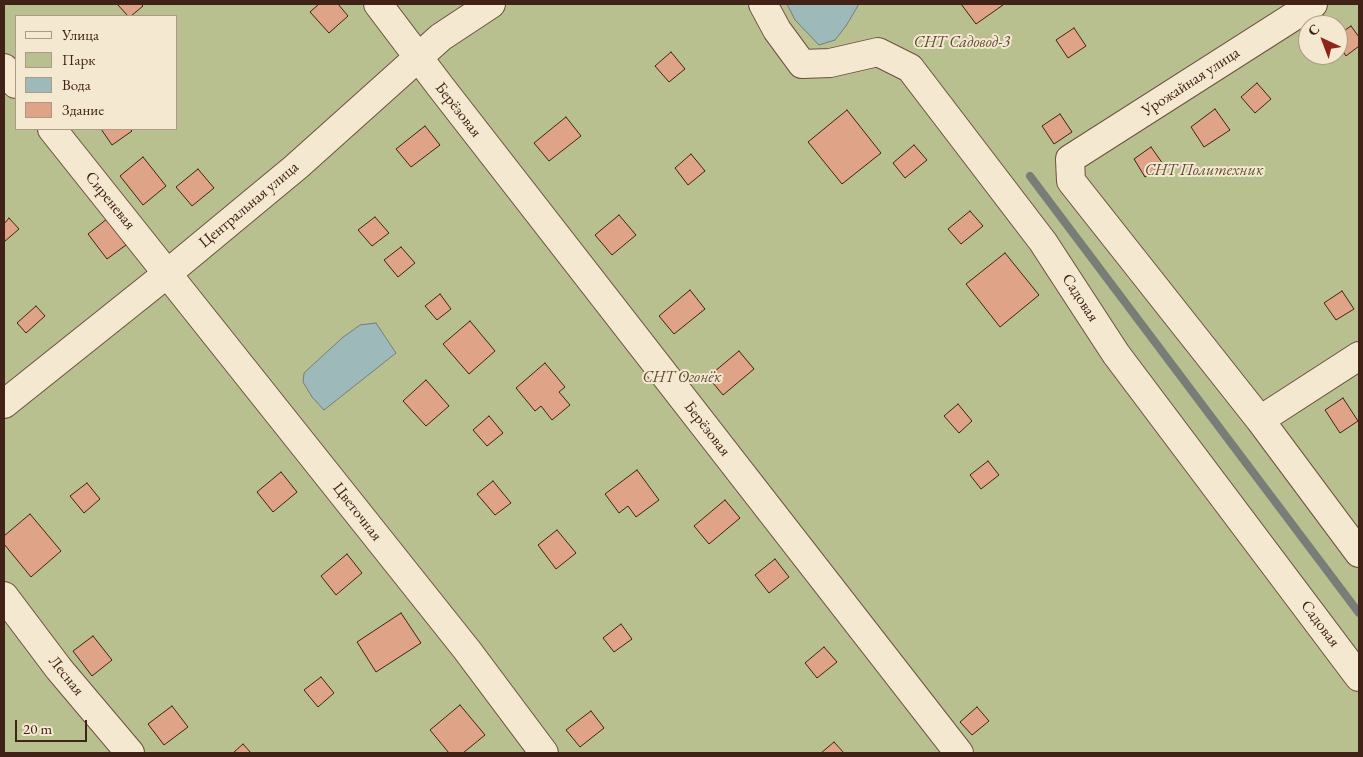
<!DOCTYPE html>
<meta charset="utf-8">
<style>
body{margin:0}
#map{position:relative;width:1363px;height:757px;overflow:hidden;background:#f0dbb8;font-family:"EB Garamond",serif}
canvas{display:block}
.frame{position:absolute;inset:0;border:5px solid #412216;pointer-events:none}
.legend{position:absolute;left:15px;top:15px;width:162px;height:115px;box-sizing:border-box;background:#f5e8d1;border:1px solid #ad9986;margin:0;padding:6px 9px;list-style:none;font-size:15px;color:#412216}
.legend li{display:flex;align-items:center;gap:10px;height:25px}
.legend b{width:25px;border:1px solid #ad9986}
.north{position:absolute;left:1298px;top:15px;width:50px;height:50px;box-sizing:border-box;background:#f5e8d1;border:1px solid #ad9986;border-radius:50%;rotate:317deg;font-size:14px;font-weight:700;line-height:20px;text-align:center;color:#412216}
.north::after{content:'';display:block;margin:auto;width:18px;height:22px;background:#8f2418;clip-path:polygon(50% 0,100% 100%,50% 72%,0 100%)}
.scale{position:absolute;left:15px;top:720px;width:72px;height:22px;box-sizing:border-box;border:2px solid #412216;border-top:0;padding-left:6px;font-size:15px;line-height:18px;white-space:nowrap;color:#412216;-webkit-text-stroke:4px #f5e8d1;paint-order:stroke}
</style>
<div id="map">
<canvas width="1363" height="757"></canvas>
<div class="frame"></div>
<ul class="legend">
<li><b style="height:6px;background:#f5e8d1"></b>Улица</li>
<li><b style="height:14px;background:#b8c090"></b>Парк</li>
<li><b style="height:14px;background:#9eb9b9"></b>Вода</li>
<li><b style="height:14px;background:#dfa387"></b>Здание</li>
</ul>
<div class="north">С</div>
<div class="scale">20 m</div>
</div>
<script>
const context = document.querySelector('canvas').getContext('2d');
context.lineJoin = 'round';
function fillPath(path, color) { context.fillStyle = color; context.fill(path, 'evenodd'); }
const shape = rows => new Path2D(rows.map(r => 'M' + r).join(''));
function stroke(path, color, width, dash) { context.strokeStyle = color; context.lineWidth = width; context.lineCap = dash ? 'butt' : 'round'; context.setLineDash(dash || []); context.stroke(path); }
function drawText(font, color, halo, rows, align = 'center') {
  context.font = font + ' "EB Garamond",serif'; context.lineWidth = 4; context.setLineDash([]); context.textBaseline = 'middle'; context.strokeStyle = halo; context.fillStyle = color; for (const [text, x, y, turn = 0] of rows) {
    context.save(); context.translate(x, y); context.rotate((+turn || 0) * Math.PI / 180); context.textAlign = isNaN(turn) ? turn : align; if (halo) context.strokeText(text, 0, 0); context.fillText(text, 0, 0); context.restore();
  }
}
const green = shape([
 [4,4,1359,4,1359,753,4,753],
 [16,16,176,16,176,129,16,129],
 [1308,25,1338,25,1338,55,1308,55]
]);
const water = shape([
 [787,4,859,4,846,26,835,40,819,45,795,20,787,4],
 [376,323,396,353,324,410,312,397,303,382,304,373,342,338,360,325,376,323]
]);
const stream = shape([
 [1030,176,1359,613]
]);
const building = shape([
 [117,4,141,4,143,6,131,16,128,16,117,4],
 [319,4,338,4,348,16,329,33,310,12,319,4],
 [961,4,1001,4,1003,5,976,24,961,4],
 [1351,26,1359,37,1359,46,1346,56,1338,44,1338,35,1351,26],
 [1074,28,1086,46,1068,58,1056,40,1074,28],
 [671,52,685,69,669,82,655,66,671,52],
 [1257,83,1271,99,1255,113,1241,97,1257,83],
 [1215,109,1230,130,1204,147,1191,127,1215,109],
 [847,110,881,153,842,184,808,142,847,110],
 [1060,114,1072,132,1054,144,1042,126,1060,114],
 [566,117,581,136,549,161,534,143,566,117],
 [425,126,440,145,411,167,396,149,425,126],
 [101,129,130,129,132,131,112,145,101,129],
 [914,145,927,160,905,178,893,163,914,145],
 [1151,147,1163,164,1145,177,1134,159,1151,147],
 [691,154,705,171,688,185,675,168,691,154],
 [143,157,166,186,143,205,120,176,143,157],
 [198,169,214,188,192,206,176,187,198,169],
 [970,211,983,226,961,244,948,229,970,211],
 [619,215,636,235,612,255,595,235,619,215],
 [375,217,389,233,372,246,358,230,375,217],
 [9,218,19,229,4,242,4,224,9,218],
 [107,219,126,245,107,259,88,234,107,219],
 [401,247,415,263,398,277,384,260,401,247],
 [1005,253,1039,295,1000,327,966,284,1005,253],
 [690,290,705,309,674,334,659,316,690,290],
 [1342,291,1354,309,1336,320,1324,303,1342,291],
 [440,294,451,309,437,320,425,306,440,294],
 [36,306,45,316,26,333,17,323,36,306],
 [470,321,495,351,469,374,443,344,470,321],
 [739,351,754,369,723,395,708,377,739,351],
 [545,363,565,387,559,392,570,405,552,420,541,406,535,411,516,388,545,363],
 [426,380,449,406,426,426,403,401,426,380],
 [1343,398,1358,421,1340,433,1325,410,1343,398],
 [958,404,972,421,959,433,944,416,958,404],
 [489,416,503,433,487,446,473,430,489,416],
 [988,461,999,475,981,489,970,475,988,461],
 [637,470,659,500,636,517,628,506,619,513,605,494,637,470],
 [281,472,297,492,273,512,257,492,281,472],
 [493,481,511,503,495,515,477,494,493,481],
 [87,483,100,499,84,513,70,496,87,483],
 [725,500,740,518,709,544,694,526,725,500],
 [30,514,61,551,31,577,4,544,4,536,30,514],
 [557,530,576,553,556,569,538,545,557,530],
 [347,554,362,573,336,595,321,576,347,554],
 [775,559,789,577,769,593,755,575,775,559],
 [401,613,421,643,376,672,357,642,401,613],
 [621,624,632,639,614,652,603,638,621,624],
 [93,636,112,660,92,676,73,651,93,636],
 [824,647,837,662,817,678,805,663,824,647],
 [321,677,334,693,318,707,304,690,321,677],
 [460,705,485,735,463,753,449,753,430,730,460,705],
 [172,706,188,727,164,745,148,724,172,706],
 [977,707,989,721,972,735,960,722,977,707],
 [591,711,604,728,580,747,566,730,591,711],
 [834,742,844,753,821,753,834,742],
 [243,744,251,753,233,753,243,744]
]);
const minor = shape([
 [378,4,440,86,959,753],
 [763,4,777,30,802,64,830,63,878,52,910,68,1043,242,1116,354,1359,677],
 [1313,4,1070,159,1071,181,1260,420,1359,553],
 [4,68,16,84],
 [52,129,467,650,544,753],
 [4,404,168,273,296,167,441,37,491,4],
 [1260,420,1359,356],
 [4,596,59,669,130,753]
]);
const parkNames = [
 ["СНТ Садовод-3",962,43],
 ["СНТ Политехник",1204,171],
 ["СНТ Огонёк",682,378]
];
const streetNames = [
 ["Урожайная улица",1191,82,-33],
 ["Берёзовая",458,110,52],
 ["Сиреневая",110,201,51],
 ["Центральная улица",249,205,-40],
 ["Садовая",1080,298,57],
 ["Берёзовая",707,429,52],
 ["Цветочная",357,512,52],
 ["Садовая",1320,624,53],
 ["Лесная",66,676,51]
];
fillPath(green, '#b8c090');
fillPath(water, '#9eb9b9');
stroke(water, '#797d78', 1);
stroke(stream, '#797d78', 8);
fillPath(building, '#dfa387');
stroke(building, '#412216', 1);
stroke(minor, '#6d503e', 30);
stroke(minor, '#f5e8d1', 28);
drawText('italic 16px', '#5f4a34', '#f5e8d1', parkNames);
drawText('16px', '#412216', '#f5e8d1', streetNames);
</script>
